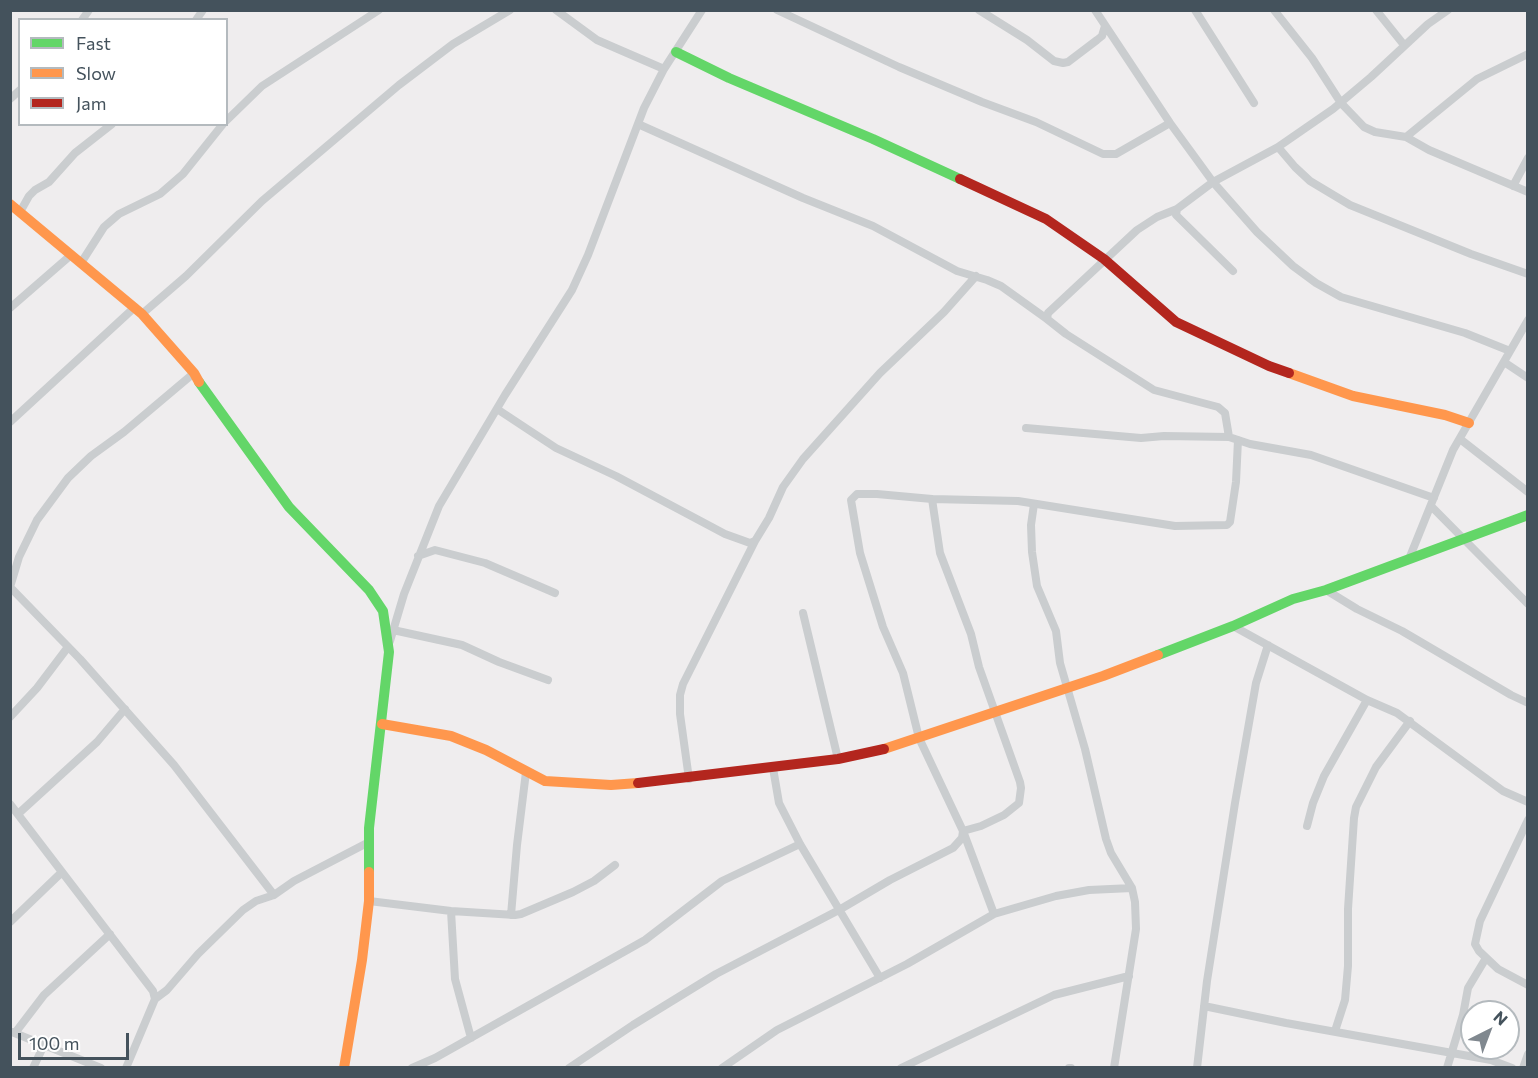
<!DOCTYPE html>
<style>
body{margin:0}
#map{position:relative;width:1538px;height:1078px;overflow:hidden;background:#efedee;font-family:Commissioner,sans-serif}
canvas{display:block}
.frame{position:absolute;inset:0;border:12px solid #44525c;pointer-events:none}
.legend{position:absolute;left:18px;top:18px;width:210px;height:108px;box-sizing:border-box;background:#fff;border:2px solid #b4babe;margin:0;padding:8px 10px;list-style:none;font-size:18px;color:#44525c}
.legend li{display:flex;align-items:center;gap:12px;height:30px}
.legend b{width:30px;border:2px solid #b4babe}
.north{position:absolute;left:1460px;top:1000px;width:60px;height:60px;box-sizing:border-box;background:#fff;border:2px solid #b4babe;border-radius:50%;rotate:42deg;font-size:16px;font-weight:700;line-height:24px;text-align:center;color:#44525c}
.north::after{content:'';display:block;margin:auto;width:21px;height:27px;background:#80888f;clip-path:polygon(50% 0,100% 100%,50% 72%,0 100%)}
.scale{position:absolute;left:18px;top:1033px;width:111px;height:27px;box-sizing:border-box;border:3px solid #44525c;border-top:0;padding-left:8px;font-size:18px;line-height:21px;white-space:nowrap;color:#44525c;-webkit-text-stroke:4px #fff;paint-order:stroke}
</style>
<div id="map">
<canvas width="1538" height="1078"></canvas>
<div class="frame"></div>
<ul class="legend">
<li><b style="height:8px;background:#63d668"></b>Fast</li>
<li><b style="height:8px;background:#ff974d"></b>Slow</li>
<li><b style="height:8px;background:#b3261e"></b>Jam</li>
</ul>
<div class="north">N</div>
<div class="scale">100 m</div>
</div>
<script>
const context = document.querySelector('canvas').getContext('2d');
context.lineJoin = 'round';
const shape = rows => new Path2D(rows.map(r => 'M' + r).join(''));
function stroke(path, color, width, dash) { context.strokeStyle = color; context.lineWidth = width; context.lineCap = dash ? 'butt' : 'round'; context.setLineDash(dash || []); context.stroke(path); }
const street = shape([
 [556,10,597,40,664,69],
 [777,10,899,67,982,102,1036,122,1103,154,1116,154,1170,123],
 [979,10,1027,40,1054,61,1063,63,1068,62,1097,40,1102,36,1105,26],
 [1095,10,1170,123,1213,182,1257,232,1293,266,1316,283,1341,297,1465,333,1510,351],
 [1195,10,1254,103],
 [1274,10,1312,58,1341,103,1364,127,1375,132,1406,137,1429,150,1528,192],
 [1376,10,1404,45],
 [82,20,89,10],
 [196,20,203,10],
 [10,99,20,90],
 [226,121,262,86,379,10],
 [638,124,803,198,873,226,957,271,987,280,1001,286,1047,319],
 [1406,137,1477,79,1528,54],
 [1278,147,1295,167,1310,181,1350,205,1471,254,1528,274],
 [1513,186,1528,158],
 [1177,209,1157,217,1137,230,1048,313,1047,319,1066,334,1154,390,1218,407,1225,413,1229,437,1250,444,1311,455,1434,498],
 [20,212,29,196,35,190,49,182,75,153,112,124],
 [81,263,104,227,119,214,160,194,183,174,223,124],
 [1233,271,1176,215,1177,209,1213,182,1278,147,1333,109,1371,77,1428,24,1448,10],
 [10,308,71,255],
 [142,314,186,276,262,201,399,85,453,44,510,10],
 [1504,362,1528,378],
 [497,409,556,448,616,476,725,534,750,543,755,541,769,518,783,487,803,459,880,373,944,312,976,276],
 [10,422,135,307],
 [1026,428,1141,438,1164,436,1229,437],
 [1460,439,1528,492],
 [1034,504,1031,525,1032,552,1037,586,1056,631,1060,663,1085,749,1106,839,1111,853,1132,888,1135,902,1136,929,1114,1068],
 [1431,506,1528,604],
 [418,556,435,550,485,563,555,593],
 [1409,559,1453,450,1528,320],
 [10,587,80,659,174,765,274,895],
 [10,587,19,557,37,520,68,478,91,456,124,432,194,373],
 [1326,590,1357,609,1402,631,1511,695,1528,703],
 [803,613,838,759],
 [1233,626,1367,700,1397,713,1503,791,1528,802],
 [393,630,462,645,499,662,548,680],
 [390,641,404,594,439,506,505,395,572,290,588,255,644,108,664,69,702,10],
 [10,717,37,688,68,647],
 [773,768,779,803,800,844,880,978],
 [689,779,680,714,680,695,683,684,755,541],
 [10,804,153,991,155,999,126,1068],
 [18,814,97,742,125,709],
 [1528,820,1480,921,1475,944,1479,951,1498,969,1528,985],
 [1307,826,1313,803,1324,776,1367,700],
 [369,901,451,911,515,915,521,914,573,892,594,881,615,865],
 [451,911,455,979,471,1038],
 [994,914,963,831,919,738,903,673,883,627,860,553,851,500,857,494,877,494,932,499,1018,501,1175,526,1227,525,1230,522,1236,482,1238,440],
 [511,915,517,845,526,772],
 [10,922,62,872],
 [155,999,167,990,198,954,243,910,256,901,274,895,294,881,369,842],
 [1204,1006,1286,1023,1491,1060,1512,1068],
 [1335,1031,1345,1000,1348,966,1348,909,1354,818,1356,807,1376,767,1410,721],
 [12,1032,101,1068],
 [15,1033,44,995,110,934],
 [33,1068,44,1045],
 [412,1068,435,1058,645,940,722,881,800,844],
 [569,1068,633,1025,716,974,839,910,890,880,953,848,962,838,963,831,981,826,1004,815,1019,803,1021,788,1020,782,979,667,971,634,940,553,932,499],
 [722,1068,777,1030,907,964,994,914,1056,896,1089,890,1132,888],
 [901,1068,1054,995,1129,976],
 [1069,1068,1071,1068],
 [1197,1068,1207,981,1235,803,1256,683,1268,645],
 [1447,1068,1463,1015,1468,988,1486,958],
 [1523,1068,1528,1054]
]);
const fast = shape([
 [676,52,729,78,873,139,960,179],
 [199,382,289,507,369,590,383,611,389,652,369,828,369,872],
 [1158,655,1233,626,1293,599,1326,590,1528,515]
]);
const slow = shape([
 [10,204,142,314,194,373,199,382],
 [1289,373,1353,396,1445,415,1469,423],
 [382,724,451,736,486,750,545,781,611,785,638,783],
 [884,749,1103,676,1158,655],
 [344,1068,362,960,369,901,369,872]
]);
const jam = shape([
 [960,179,1046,219,1104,259,1176,322,1269,366,1289,373],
 [638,783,838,759,884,749]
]);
stroke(street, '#cacdcf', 8);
stroke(fast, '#63d668', 10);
stroke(slow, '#ff974d', 10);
stroke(jam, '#b3261e', 10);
</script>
